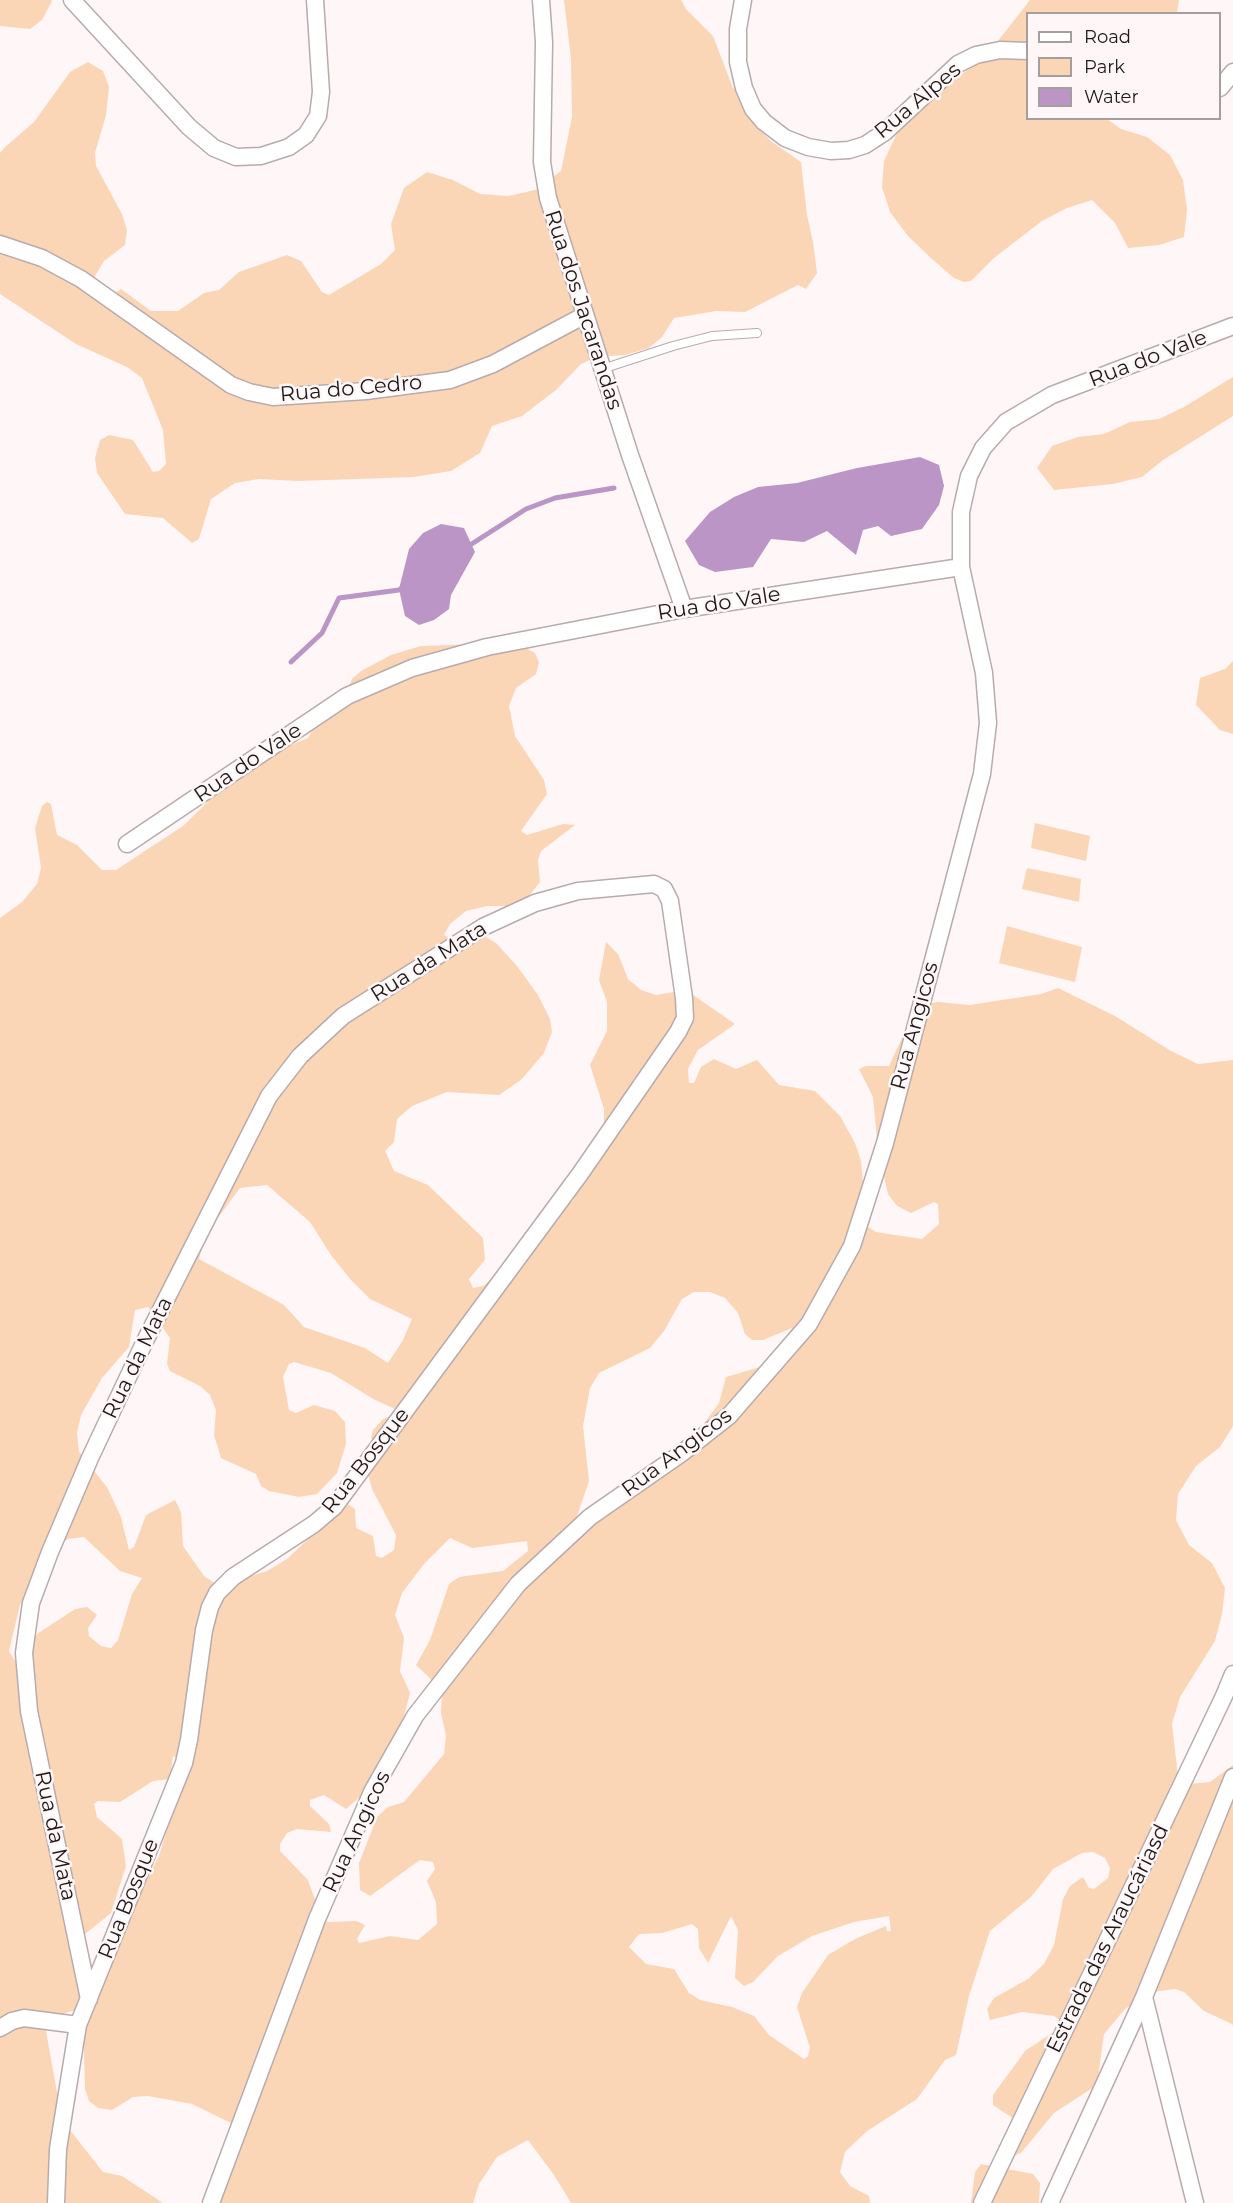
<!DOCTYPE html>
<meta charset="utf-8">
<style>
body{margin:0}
#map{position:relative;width:1233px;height:2203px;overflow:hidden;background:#fff6f7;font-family:Montserrat,sans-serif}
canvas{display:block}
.legend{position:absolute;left:1026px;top:12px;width:195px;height:108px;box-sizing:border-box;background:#fff6f7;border:2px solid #a59e9f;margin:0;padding:8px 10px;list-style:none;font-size:18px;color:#1e1a1a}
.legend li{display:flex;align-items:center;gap:12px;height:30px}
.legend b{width:30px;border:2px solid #a59e9f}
</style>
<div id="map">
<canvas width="1233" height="2203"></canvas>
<ul class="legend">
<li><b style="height:8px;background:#fff"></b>Road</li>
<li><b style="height:16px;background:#fad6b6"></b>Park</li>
<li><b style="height:16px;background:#ba95c5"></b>Water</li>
</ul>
</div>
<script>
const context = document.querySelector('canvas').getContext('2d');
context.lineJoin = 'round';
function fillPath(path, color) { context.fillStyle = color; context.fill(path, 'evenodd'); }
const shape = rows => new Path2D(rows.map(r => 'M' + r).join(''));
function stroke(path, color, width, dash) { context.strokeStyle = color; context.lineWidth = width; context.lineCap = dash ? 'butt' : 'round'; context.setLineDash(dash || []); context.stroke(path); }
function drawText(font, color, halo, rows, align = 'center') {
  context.font = font + ' Montserrat,sans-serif'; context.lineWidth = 5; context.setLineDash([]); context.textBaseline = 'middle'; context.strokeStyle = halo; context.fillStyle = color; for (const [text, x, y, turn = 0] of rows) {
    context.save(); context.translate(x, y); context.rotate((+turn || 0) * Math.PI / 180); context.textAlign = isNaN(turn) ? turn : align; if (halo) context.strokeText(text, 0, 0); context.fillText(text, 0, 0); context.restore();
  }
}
const green = shape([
 [0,0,51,0,52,1,42,20,30,29,0,26],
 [564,0,681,0,686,9,713,36,733,88,751,102,754,124,772,142,801,162,807,215,813,242,817,273,806,289,798,285,745,312,716,311,674,318,662,337,649,348,625,355,596,357,581,364,556,390,522,416,492,426,480,453,451,471,414,477,298,481,259,479,235,483,211,499,199,539,192,543,163,518,125,514,97,473,95,458,100,440,109,435,133,440,153,472,159,471,166,464,163,430,142,378,127,367,76,344,0,294,0,153,5,147,34,122,70,72,88,62,103,71,109,87,106,115,95,153,96,166,122,214,127,230,125,245,104,261,95,276,94,285,110,296,121,289,151,311,178,311,204,293,219,290,239,272,287,255,301,261,322,292,329,295,381,264,395,250,391,224,404,188,427,172,453,180,480,194,508,196,535,190,561,171,572,117,571,59],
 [1030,0,1179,0,1177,13,1028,14,1028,118,1107,119,1121,129,1147,137,1170,155,1183,180,1187,210,1184,237,1159,245,1128,248,1115,223,1092,200,1067,208,1042,221,994,258,971,281,964,282,954,278,932,259,908,236,890,212,882,187,884,161,897,133,915,110,987,55],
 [1233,377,1233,416,1163,460,1142,477,1113,484,1054,490,1037,468,1052,446,1078,437,1104,434,1130,422,1159,419,1184,407],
 [504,643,524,647,535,653,539,662,536,674,516,688,509,706,515,736,544,780,547,794,521,831,527,835,563,824,575,825,541,851,538,860,540,882,529,896,513,906,487,906,466,911,450,924,444,935,451,939,481,934,496,943,517,966,538,995,550,1019,552,1032,544,1053,521,1080,499,1095,447,1092,412,1106,397,1119,394,1142,385,1151,394,1171,428,1185,483,1238,485,1260,469,1279,473,1288,483,1286,495,1276,539,1225,573,1201,587,1152,604,1128,604,1109,590,1065,607,1031,607,1002,599,980,606,942,618,954,628,979,641,990,656,995,686,990,735,1024,698,1050,688,1069,689,1083,694,1083,701,1067,714,1059,736,1069,757,1060,779,1085,815,1091,840,1116,855,1143,861,1161,867,1226,876,1232,922,1239,939,1224,938,1204,934,1202,911,1213,897,1206,888,1194,878,1149,873,1097,859,1069,866,1066,889,1066,914,1012,921,1005,938,1002,970,1005,1041,994,1058,988,1115,1016,1171,1051,1198,1064,1233,1060,1233,1426,1220,1447,1196,1466,1178,1494,1176,1520,1189,1545,1212,1563,1225,1588,1222,1614,1215,1641,1180,1697,1172,1724,1179,1785,1210,1782,1233,1765,1233,2026,1232,2024,1204,2011,1184,1992,1175,1989,1152,1992,1125,2009,1104,2034,1098,2077,1094,2087,1054,2113,1021,2153,1013,2156,1003,2154,998,2145,1014,2141,1014,2119,993,2105,993,2095,1025,2051,1055,2031,1061,2021,1054,2016,1022,2012,990,2020,987,2009,994,1998,1028,1979,1044,1964,1054,1945,1063,1899,1070,1886,1083,1877,1089,1888,1094,1889,1108,1878,1110,1868,1105,1858,1093,1852,1082,1853,1053,1869,1031,1897,990,1931,969,1996,956,2055,945,2060,917,2099,867,2131,845,2152,840,2172,850,2186,869,2196,870,2203,571,2203,554,2175,528,2140,497,2157,479,2184,473,2203,205,2203,235,2125,192,2104,148,2096,133,2097,112,2110,98,2108,89,2101,85,2089,83,2016,72,2011,44,2020,62,2120,103,2172,122,2176,163,2203,0,2203,0,918,22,902,37,884,41,868,35,828,42,806,47,802,51,804,57,835,77,845,102,870,116,870,183,826,228,782,277,751,308,738,320,717,343,698,352,679,361,671,391,655,421,646],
 [267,1185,310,1222,331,1255,351,1280,370,1299,412,1319,403,1340,388,1363,365,1348,304,1327,284,1305,199,1259,206,1234,240,1188],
 [694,1292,710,1292,725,1298,738,1313,745,1334,752,1340,763,1340,792,1328,770,1364,726,1377,719,1403,690,1443,645,1489,574,1525,589,1481,583,1426,590,1388,599,1373,650,1348,664,1331,682,1299],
 [148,1307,170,1338,167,1364,170,1371,200,1386,210,1395,216,1410,214,1435,221,1458,256,1474,261,1486,269,1491,299,1497,317,1494,337,1473,346,1444,345,1422,335,1411,314,1405,296,1413,289,1410,283,1377,289,1364,294,1362,331,1373,375,1400,402,1412,383,1419,373,1430,371,1438,378,1445,368,1474,372,1489,396,1535,394,1550,382,1558,376,1556,373,1536,356,1528,355,1509,346,1503,287,1559,267,1571,248,1577,225,1590,204,1576,183,1546,181,1512,175,1500,146,1515,134,1547,129,1550,121,1517,107,1487,79,1452,77,1433,81,1415,102,1378,129,1347,135,1310],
 [84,1537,120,1571,142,1578,132,1594,118,1640,111,1648,101,1646,89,1636,88,1628,97,1615,87,1607,75,1609,37,1634,22,1662,15,1661,9,1651,20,1605,37,1569,50,1550,68,1539],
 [450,1538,472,1548,527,1541,528,1551,503,1571,459,1577,449,1584,430,1640,416,1665,442,1690,441,1713,446,1736,444,1754,404,1802,388,1807,377,1817,359,1863,360,1890,370,1896,420,1860,433,1862,435,1869,427,1881,436,1902,437,1924,418,1940,390,1936,359,1943,357,1939,365,1925,357,1921,328,1922,322,1919,308,1880,280,1851,280,1844,287,1833,297,1829,331,1832,329,1824,310,1806,310,1800,324,1795,346,1809,377,1782,393,1759,410,1693,400,1671,404,1638,395,1615,402,1593,424,1564],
 [173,1756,182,1760,181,1773,186,1783,174,1805,159,1856,96,1971,83,1976,79,1939,111,1913,126,1866,122,1839,97,1817,94,1804,98,1801,120,1802,153,1781,170,1779],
 [731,1916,738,1930,735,1978,744,1986,753,1982,778,1956,812,1936,854,1922,889,1916,891,1931,887,1931,886,1926,855,1939,828,1955,802,1993,797,2007,810,2048,808,2056,804,2059,769,2035,754,2016,732,2007,700,2000,689,1993,674,1969,646,1964,629,1947,639,1934,662,1933,692,1924,698,1929,699,1948,708,1963],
 [1233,661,1233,734,1220,730,1196,705,1200,678,1225,669],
 [1035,823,1090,836,1086,861,1031,848],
 [1027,868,1081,879,1079,902,1022,889],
 [1007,926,1082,947,1075,982,999,963],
 [981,2164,1033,2174,1040,2183,1039,2203,971,2203,975,2172]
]);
const water = shape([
 [920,457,939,465,944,486,939,505,922,529,891,536,878,526,863,530,856,555,827,531,804,542,771,539,753,567,715,572,699,565,685,541,710,512,734,497,758,487,797,483,857,468],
 [441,524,464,528,475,552,451,595,449,609,434,620,419,625,405,616,399,589,409,549,423,533]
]);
const stream = shape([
 [467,547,526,509,555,498,614,488],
 [291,662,322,633,339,598,399,590,403,587]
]);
const lane = shape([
 [602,369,673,346,712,336,757,333]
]);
const street = shape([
 [72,0,189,127,214,148,236,157,261,156,289,147,306,135,318,116,321,92,315,0],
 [541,0,544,42,542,162,548,198,630,455,684,609],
 [743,0,738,29,738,62,744,88,753,109,764,122,785,138,808,147,831,151,849,150,865,145,885,132,958,64,976,55,1000,50,1028,51],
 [1220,88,1233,72],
 [0,244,42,258,81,279,231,385,249,392,273,397,366,391,450,380,493,364,585,315],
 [127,844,347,696,412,668,487,647,684,609,961,567],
 [1144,1997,1195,2203],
 [0,2028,12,2021,24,2018,78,2025],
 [56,2203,58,2149,78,2025,184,1763,189,1740,204,1630,210,1607,217,1593,233,1577,314,1524,334,1507,580,1174,678,1032,685,1018,684,998,670,901,664,889,654,884,578,891,535,903,483,927,343,1016,300,1056,269,1096,146,1339,90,1458,50,1552,31,1603,24,1653,29,1711,89,1999],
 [211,2203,317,1919,372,1792,415,1716,518,1584,590,1517,682,1453,729,1416,809,1324,852,1246,885,1143,982,774,988,723,984,673,961,567,961,512,969,476,983,448,1006,422,1052,395,1233,326],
 [982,2203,1224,1696,1233,1674],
 [1050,2203,1144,1997,1233,1777]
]);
const streetNames = [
 ["Rua Alpes",918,101,-40],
 ["Rua dos Jacarandas",583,310,72],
 ["Rua do Vale",1148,359,-21],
 ["Rua do Cedro",351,389,-5],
 ["Rua do Vale",719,604,-9],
 ["Rua do Vale",248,763,-34],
 ["Rua da Mata",429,962,-32],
 ["Rua Angicos",915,1026,-75],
 ["Rua da Mata",138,1358,-64],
 ["Rua Angicos",677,1453,-37],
 ["Rua Bosque",366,1461,-52],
 ["Rua Angicos",357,1832,-65],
 ["Rua da Mata",55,1836,78],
 ["Rua Bosque",129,1899,-68],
 ["Estrada das Araucáriasd",1108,1939,-64]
];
fillPath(green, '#fad6b6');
fillPath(water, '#ba95c5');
stroke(stream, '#ba95c5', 5);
stroke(lane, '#b8abac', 10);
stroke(street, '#b8abac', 19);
stroke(lane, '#fff', 8);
stroke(street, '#fff', 16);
drawText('21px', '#1e1a1a', '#fff6f7', streetNames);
</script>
